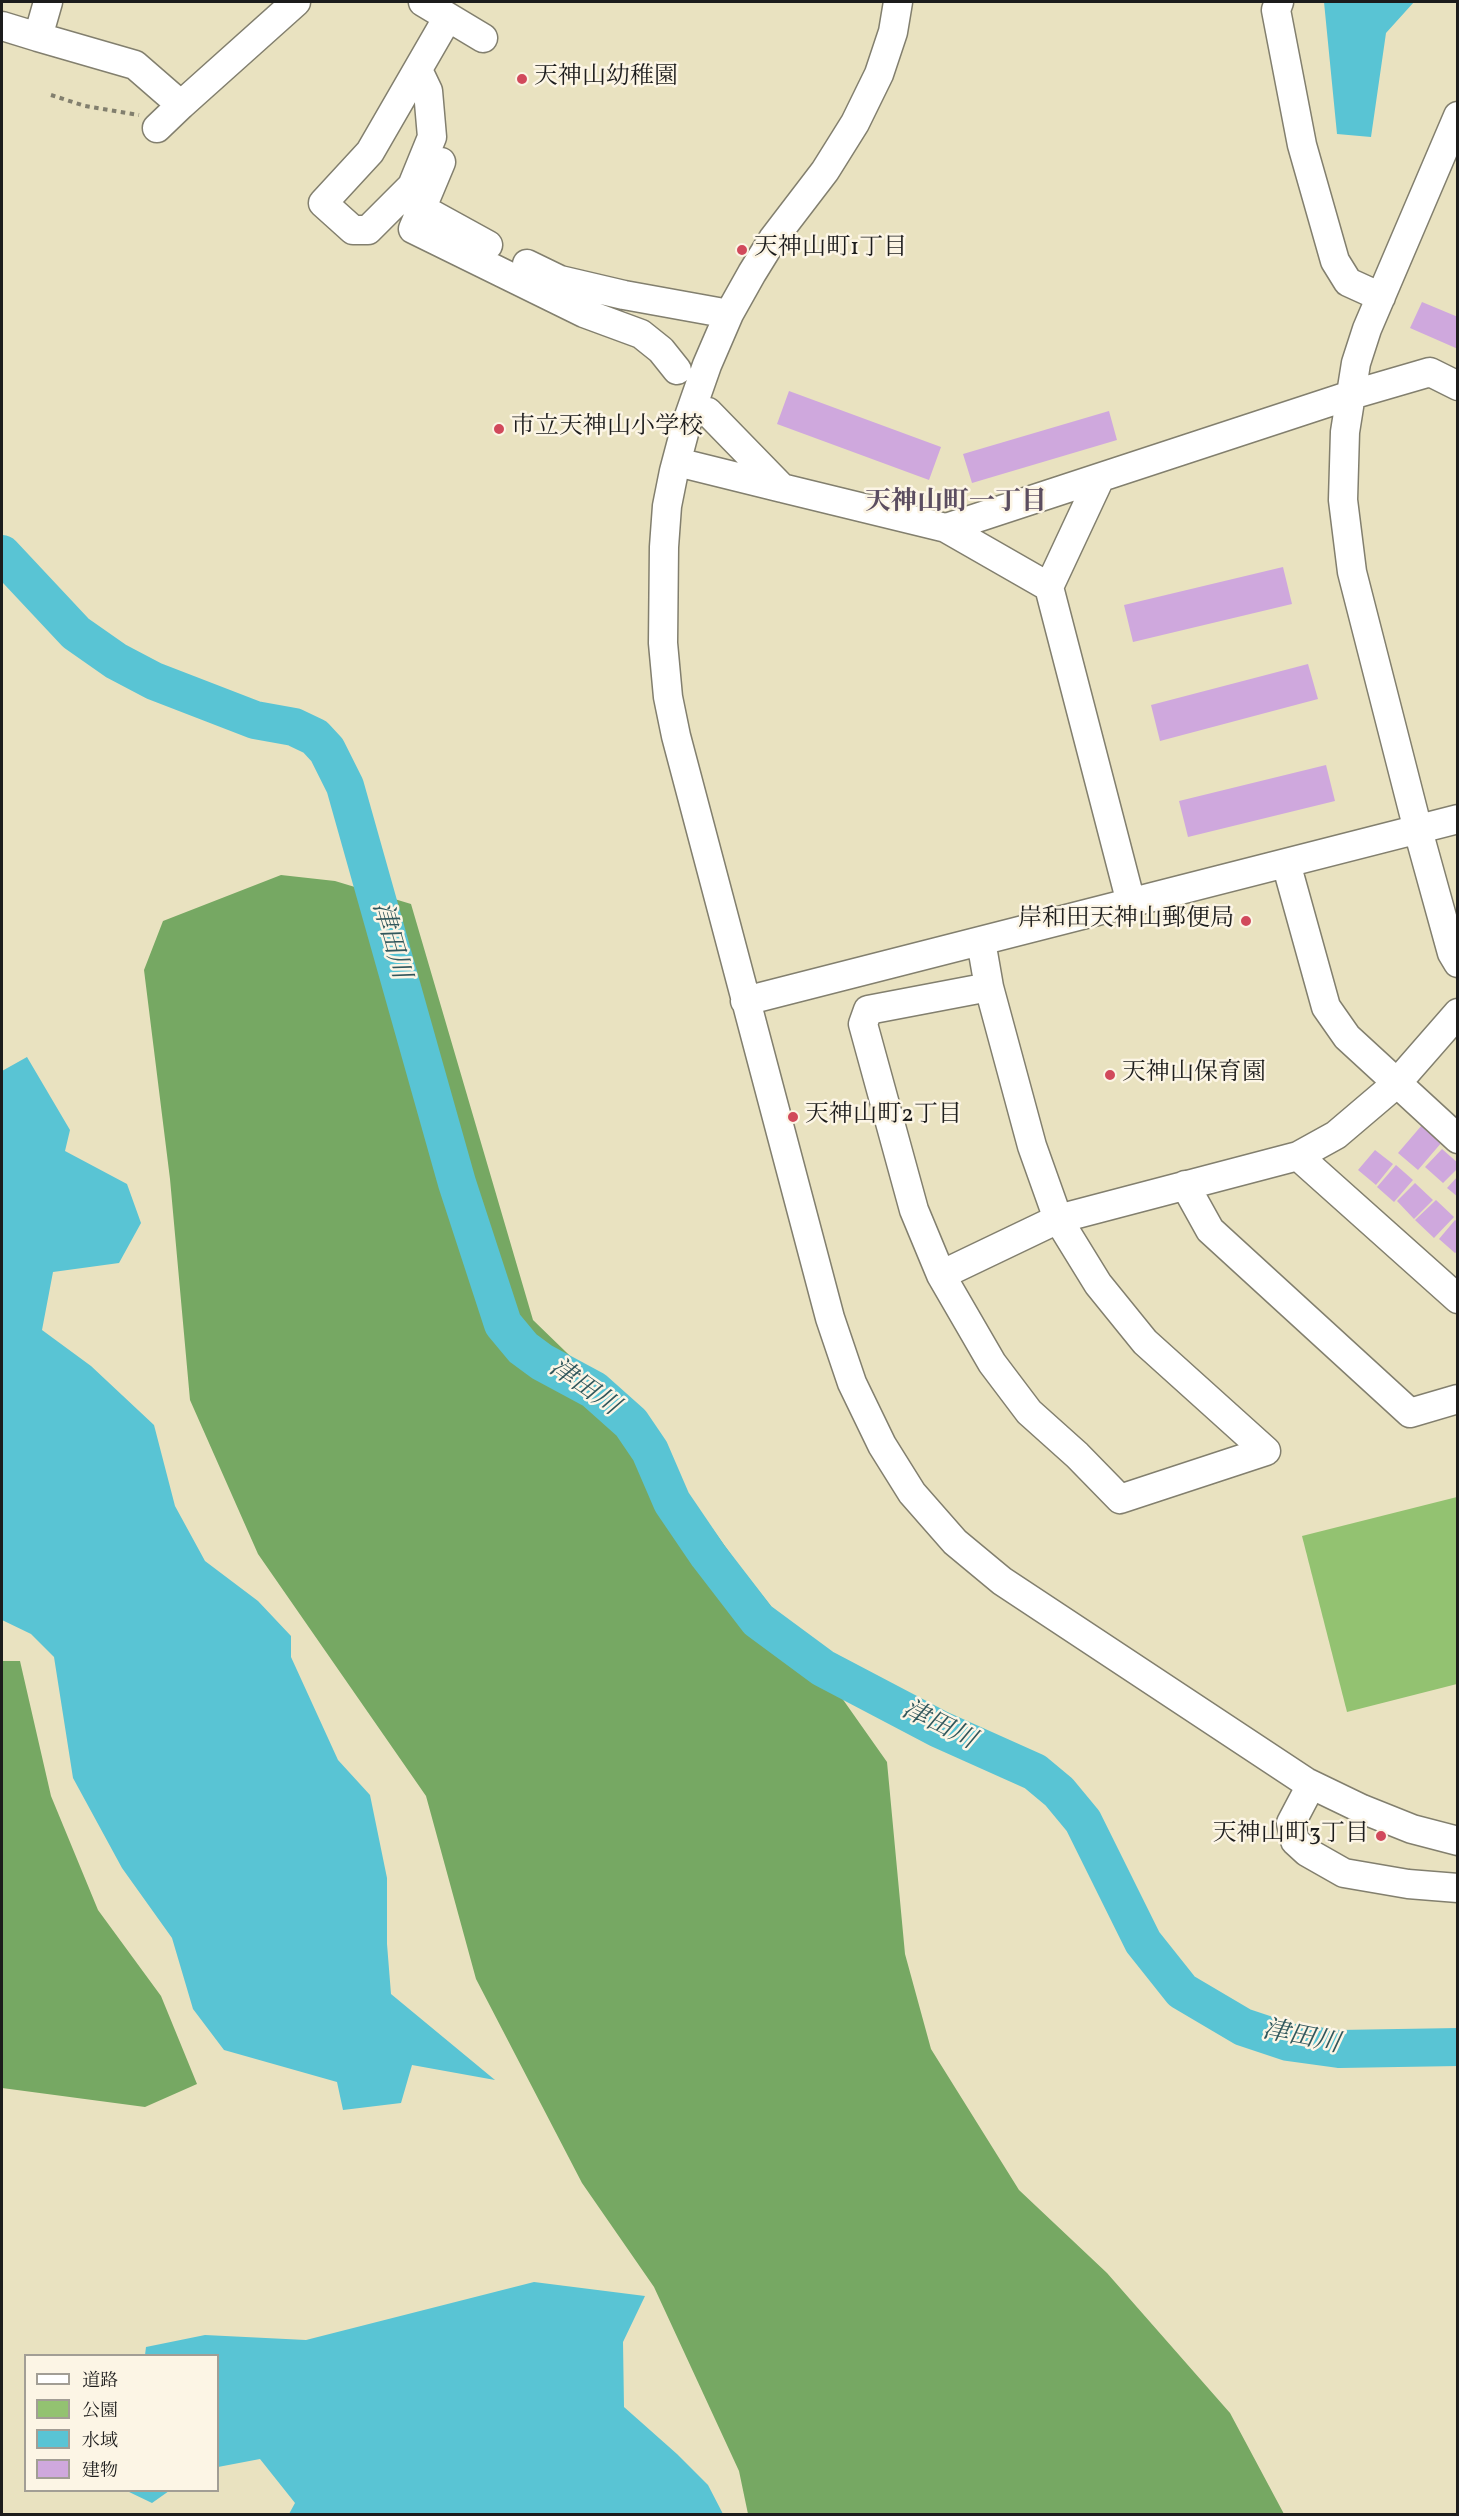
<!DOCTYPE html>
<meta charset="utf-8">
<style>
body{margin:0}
#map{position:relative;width:1459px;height:2516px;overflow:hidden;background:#e9e2c0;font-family:Vollkorn,"Noto Serif JP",serif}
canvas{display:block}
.frame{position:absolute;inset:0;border:3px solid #1c1c1c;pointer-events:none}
.legend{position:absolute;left:24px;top:2354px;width:195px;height:138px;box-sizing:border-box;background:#fcf5e5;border:2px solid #a29e95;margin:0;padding:8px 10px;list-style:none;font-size:18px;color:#1c1c1c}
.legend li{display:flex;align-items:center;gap:12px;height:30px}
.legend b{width:30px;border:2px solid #a29e95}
</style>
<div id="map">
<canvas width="1459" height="2516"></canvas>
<div class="frame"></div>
<ul class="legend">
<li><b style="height:8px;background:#fff"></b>道路</li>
<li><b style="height:16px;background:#93c271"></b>公園</li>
<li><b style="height:16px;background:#59c4d4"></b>水域</li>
<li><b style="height:16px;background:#cfa8dd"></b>建物</li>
</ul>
</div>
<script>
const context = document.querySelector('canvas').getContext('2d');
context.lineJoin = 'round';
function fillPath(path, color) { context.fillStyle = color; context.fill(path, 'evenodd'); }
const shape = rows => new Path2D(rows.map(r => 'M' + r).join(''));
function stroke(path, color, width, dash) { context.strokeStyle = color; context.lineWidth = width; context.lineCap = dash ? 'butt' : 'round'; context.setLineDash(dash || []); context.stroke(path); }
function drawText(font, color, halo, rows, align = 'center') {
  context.font = font + ' Vollkorn,"Noto Serif JP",serif'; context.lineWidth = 5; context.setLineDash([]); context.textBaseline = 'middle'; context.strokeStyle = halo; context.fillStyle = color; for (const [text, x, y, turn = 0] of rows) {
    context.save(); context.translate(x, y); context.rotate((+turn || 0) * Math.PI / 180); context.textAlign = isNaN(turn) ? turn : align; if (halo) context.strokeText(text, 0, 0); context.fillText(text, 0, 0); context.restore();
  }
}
const green = shape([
 [1457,1497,1457,1684,1347,1712,1302,1536]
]);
const forest = shape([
 [281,875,335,881,411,904,533,1320,631,1415,737,1563,832,1684,887,1762,905,1954,931,2049,1019,2190,1107,2273,1230,2413,1284,2514,748,2514,739,2471,654,2287,582,2183,476,1979,426,1796,258,1554,190,1400,170,1179,144,970,163,921],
 [2,1661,20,1661,51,1796,98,1910,161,1996,197,2084,145,2107,2,2088]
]);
const water = shape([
 [1324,2,1414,2,1386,33,1371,137,1337,134],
 [27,1057,70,1130,65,1151,127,1184,141,1223,119,1263,53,1272,42,1330,91,1366,154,1425,175,1506,205,1561,258,1601,291,1636,291,1657,338,1760,370,1795,387,1878,387,1944,391,1994,495,2080,412,2065,401,2103,343,2110,337,2082,224,2050,193,2009,172,1938,122,1868,73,1778,54,1657,31,1634,2,1620,2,1071],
 [534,2282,645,2296,623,2342,624,2407,677,2454,708,2485,723,2514,289,2514,295,2503,260,2459,218,2467,218,2356,145,2355,146,2347,205,2335,306,2340],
 [127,2491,169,2491,152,2503]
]);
const river = shape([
 [2,554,76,633,116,661,154,681,255,720,294,727,315,737,327,750,345,786,457,1183,503,1324,523,1348,542,1362,594,1390,631,1423,650,1451,672,1502,708,1555,758,1620,823,1668,939,1729,1035,1772,1059,1792,1083,1821,1143,1942,1182,1991,1243,2027,1288,2042,1339,2049,1458,2047]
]);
const building = shape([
 [1422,302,1458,317,1458,349,1410,328],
 [789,391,941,447,929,480,777,424],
 [1109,411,1117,440,972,483,963,454],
 [1283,567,1292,604,1133,642,1124,605],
 [1308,664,1318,699,1160,741,1151,705],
 [1326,765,1335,801,1188,837,1179,801],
 [1422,1125,1442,1142,1418,1170,1398,1153],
 [1442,1149,1458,1163,1458,1168,1443,1183,1425,1167],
 [1375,1150,1393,1164,1376,1185,1358,1170],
 [1396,1165,1413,1180,1394,1202,1377,1187],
 [1458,1176,1458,1197,1447,1188],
 [1415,1183,1433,1200,1414,1219,1397,1201],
 [1436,1200,1454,1217,1434,1238,1415,1220],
 [1455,1220,1458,1222,1458,1251,1455,1253,1439,1239]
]);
const path = shape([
 [51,95,85,106,139,115]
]);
const minor = shape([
 [48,2,38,37,135,65,181,105,296,2],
 [423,2,483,38],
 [898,2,893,32,879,74,855,123,825,171,773,239,752,273,729,314,707,365,687,422,674,471,667,506,664,547,663,643,668,697,676,736,830,1318,852,1383,882,1445,912,1493,955,1542,1002,1581,1306,1782,1362,1809,1412,1829,1458,1841],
 [1279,2,1276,10,1302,145,1335,261,1348,282,1381,297],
 [2,26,38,37],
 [418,70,428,91,432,137,412,186,368,230,353,230,323,203,370,152,448,17],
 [1458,116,1367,329,1356,363,1345,432,1343,500,1352,572,1418,830,1452,953,1458,963],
 [157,128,181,105],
 [441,162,413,229,584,313,641,334,661,350,677,370],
 [408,201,488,245],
 [527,264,560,280,624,295,729,314],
 [708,412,782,488,946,528,1049,587,1131,903],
 [677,462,782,488],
 [946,528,1351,395,1430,372,1458,386],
 [1049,587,1100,478],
 [1286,863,1326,1007,1347,1037,1458,1139],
 [981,941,989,987,1032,1146,1058,1219,1098,1284,1145,1342,1266,1451,1120,1499,1077,1455,1029,1412,992,1363,941,1275,914,1210,863,1024,868,1010,989,987],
 [745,1001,1458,819],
 [1298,1156,1458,1299],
 [1185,1185,1210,1230,1410,1413,1458,1399],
 [941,1275,1058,1219,1298,1156,1336,1135,1396,1084,1458,1013],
 [1311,1785,1291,1823,1295,1841,1307,1852,1344,1873,1408,1884,1458,1888]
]);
const markers = [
 [522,79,6,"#d1495b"],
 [742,250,6,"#d1495b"],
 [499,429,6,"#d1495b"],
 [1246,921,6,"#d1495b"],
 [1110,1075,6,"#d1495b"],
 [793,1117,6,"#d1495b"],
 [1381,1836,6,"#d1495b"]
];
const poiNames = [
 ["天神山幼稚園",534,79],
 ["天神山町1丁目",754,250],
 ["市立天神山小学校",511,429],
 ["岸和田天神山郵便局",1234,921,"right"],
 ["天神山保育園",1122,1075],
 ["天神山町2丁目",805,1117],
 ["天神山町3丁目",1369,1836,"right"]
];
const neighbourhoodNames = [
 ["天神山町一丁目",956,504]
];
const waterNames = [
 ["津田川",389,941,74],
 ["津田川",583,1389,35],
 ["津田川",938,1727,26],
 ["津田川",1301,2039,11]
];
fillPath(green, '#93c271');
fillPath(forest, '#76a863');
fillPath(water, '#59c4d4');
stroke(river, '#59c4d4', 38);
fillPath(building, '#cfa8dd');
stroke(minor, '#827f6e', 31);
stroke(path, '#827f6e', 4, [4.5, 4.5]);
stroke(minor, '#fff', 28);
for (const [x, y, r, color] of markers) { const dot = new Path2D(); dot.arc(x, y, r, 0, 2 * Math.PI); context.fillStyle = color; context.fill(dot); stroke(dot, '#fcf5e5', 2); }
drawText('24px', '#1c1c1c', '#fcf5e5', poiNames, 'left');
drawText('bold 26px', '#5b4d60', '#fcf5e5', neighbourhoodNames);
drawText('italic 26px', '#31575c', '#fcf5e5', waterNames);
</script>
